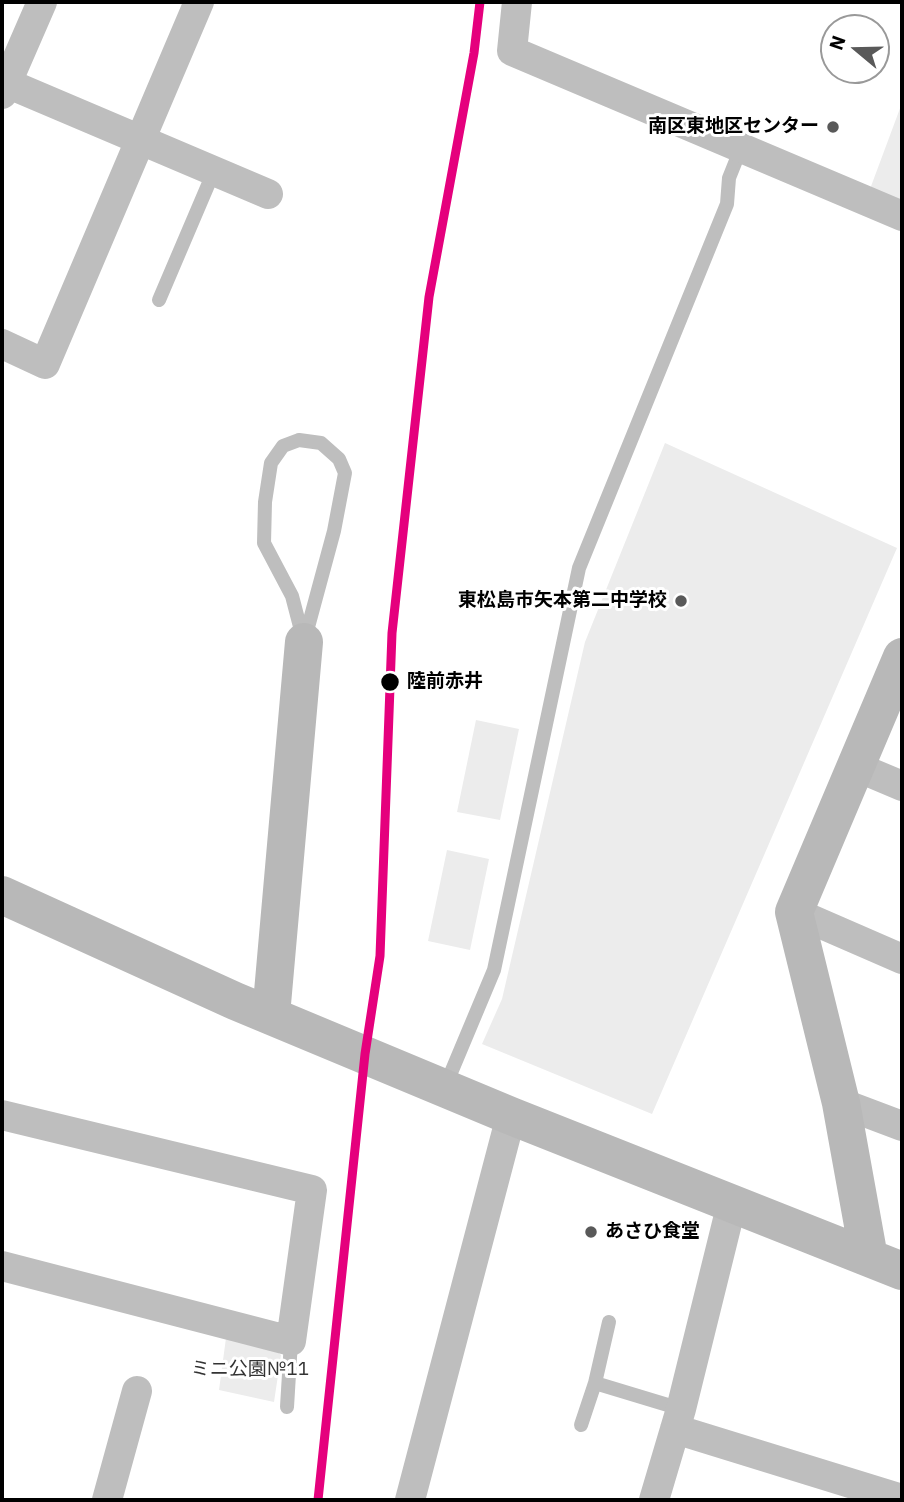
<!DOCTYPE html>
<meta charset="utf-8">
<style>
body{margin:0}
#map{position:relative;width:904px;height:1502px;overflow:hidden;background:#fff;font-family:"IBM Plex Sans",sans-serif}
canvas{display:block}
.frame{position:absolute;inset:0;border:4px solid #000;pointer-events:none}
.north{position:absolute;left:820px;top:14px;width:70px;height:70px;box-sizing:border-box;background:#fff;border:2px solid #999;border-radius:50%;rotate:289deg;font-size:19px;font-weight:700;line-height:28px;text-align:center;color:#000}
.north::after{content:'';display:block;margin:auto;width:24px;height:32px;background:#595959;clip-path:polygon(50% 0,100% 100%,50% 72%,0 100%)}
</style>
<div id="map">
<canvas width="904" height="1502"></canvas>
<div class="frame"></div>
<div class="north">N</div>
</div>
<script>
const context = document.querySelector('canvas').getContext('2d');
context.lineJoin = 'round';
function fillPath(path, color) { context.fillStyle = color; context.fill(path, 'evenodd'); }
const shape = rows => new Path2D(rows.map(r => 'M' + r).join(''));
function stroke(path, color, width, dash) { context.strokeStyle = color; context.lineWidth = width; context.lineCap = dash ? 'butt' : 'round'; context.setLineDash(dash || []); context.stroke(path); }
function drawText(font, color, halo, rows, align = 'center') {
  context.font = font + ' "IBM Plex Sans","Noto Sans JP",sans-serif'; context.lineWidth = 6; context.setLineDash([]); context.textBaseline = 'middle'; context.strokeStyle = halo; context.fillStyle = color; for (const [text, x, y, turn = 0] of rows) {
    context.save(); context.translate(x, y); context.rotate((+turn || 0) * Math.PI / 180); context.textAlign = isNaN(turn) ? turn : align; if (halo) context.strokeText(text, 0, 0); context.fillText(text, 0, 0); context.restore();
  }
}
const green = shape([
 [902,103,902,202,870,189],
 [665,443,897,548,652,1114,482,1044,502,999,585,642],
 [476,720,519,729,500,820,457,812],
 [447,850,489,859,470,950,428,941],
 [226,1338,274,1348,281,1355,274,1402,219,1390]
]);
const lane = shape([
 [159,300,214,171],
 [299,440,321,443,339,459,345,473,334,531,304,642,292,596,264,543,265,502,271,463,283,446,299,440],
 [445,1087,494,970,579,568,727,204,729,178,741,148],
 [595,1383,681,1409],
 [287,1407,291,1341],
 [581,1425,595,1383,609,1322]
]);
const street = shape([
 [517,2,512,51,902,216],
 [2,81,268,194],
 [2,94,42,2],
 [2,344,45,364,199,2],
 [857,767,902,786],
 [794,912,902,959],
 [841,1103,902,1126],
 [2,1115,312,1190,291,1341,2,1266],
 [675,1429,902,1499],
 [107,1500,137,1391],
 [410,1500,511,1116],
 [654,1500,681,1409,732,1203]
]);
const secondary = shape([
 [2,895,235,1001,511,1116,902,1271],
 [271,1015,304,642],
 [869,1258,841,1103,794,912,902,657]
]);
const rail1 = shape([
 [318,1500,365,1054,380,956,392,633,429,297,474,53,480,2]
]);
const markers = [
 [833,127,7,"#595959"],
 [681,601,7,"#595959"],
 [390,682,10,"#000"],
 [591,1232,7,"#595959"]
];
const poiNames = [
 ["南区東地区センター",819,127],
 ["東松島市矢本第二中学校",667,601],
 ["あさひ食堂",605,1232,"left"]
];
const stopNames = [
 ["陸前赤井",407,682]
];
const parkNames = [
 ["ミニ公園№11",250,1370]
];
fillPath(green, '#ececec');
stroke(lane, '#bebebe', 14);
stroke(street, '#bebebe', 30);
stroke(secondary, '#b8b8b8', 38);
stroke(rail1, '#e5007d', 9);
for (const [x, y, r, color] of markers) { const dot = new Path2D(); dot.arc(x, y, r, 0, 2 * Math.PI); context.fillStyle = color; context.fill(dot); stroke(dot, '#fff', 2.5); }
drawText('bold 19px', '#000', '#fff', poiNames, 'right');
drawText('bold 19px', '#000', '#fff', stopNames, 'left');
drawText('19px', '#333', '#fff', parkNames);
</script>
